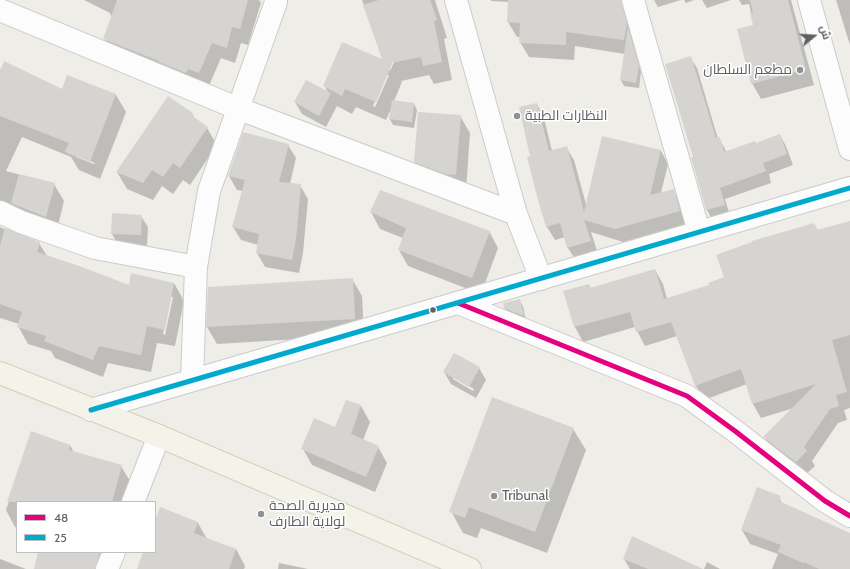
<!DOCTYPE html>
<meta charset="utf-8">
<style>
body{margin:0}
#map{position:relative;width:850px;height:569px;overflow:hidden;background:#eeede8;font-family:Cabin,Cairo,sans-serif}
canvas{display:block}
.legend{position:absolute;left:16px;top:501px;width:140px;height:52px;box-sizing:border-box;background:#fff;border:1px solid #bfbfc2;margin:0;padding:5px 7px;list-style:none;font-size:12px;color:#5e6066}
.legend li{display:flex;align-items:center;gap:8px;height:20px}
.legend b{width:20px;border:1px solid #bfbfc2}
.north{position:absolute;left:794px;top:16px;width:40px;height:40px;-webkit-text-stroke:3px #fff;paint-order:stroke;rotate:72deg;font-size:11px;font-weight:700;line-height:16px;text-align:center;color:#5e6066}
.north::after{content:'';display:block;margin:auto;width:14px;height:18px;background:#5e6066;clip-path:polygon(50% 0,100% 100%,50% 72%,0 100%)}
</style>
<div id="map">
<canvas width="850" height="569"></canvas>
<ul class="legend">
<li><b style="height:5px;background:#e5007d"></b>48</li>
<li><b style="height:5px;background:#00a9ce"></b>25</li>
</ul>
<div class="north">ش</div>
</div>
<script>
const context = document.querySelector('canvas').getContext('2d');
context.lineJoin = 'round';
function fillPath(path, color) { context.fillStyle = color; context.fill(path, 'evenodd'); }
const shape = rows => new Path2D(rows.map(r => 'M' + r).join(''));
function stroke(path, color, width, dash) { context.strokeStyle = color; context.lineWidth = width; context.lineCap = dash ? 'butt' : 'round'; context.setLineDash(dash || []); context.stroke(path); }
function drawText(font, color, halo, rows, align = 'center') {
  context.font = font + ' Cabin,Cairo,sans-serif'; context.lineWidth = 3; context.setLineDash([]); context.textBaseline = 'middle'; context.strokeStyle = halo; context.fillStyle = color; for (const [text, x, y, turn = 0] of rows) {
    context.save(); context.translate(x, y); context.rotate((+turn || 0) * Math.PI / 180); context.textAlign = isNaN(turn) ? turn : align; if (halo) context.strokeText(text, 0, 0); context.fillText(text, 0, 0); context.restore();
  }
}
const shadow = shape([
 [84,0,259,0,261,3,248,45,241,43,235,63,221,58,208,88,114,55,105,39,112,18,110,13],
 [362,0,435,0,447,38,444,39,452,80,434,84,429,75,401,81,402,82,394,101,414,104,417,110,414,128,393,125,390,119,391,109,386,120,356,107,352,114,337,106,326,127,302,114,295,102,328,93,325,86,384,61],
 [393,59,395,60,390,71,389,70],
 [387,75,389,75,375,107,373,106],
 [491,0,623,0,635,39,634,46,641,72,639,88,624,86,621,80,625,54,575,46,574,60,529,57,520,42,520,37,517,37,508,22,509,2,491,1],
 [654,0,681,0,658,7],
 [684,0,694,0,686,3],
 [702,0,731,0,707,8],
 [739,0,791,0,814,85,761,99,752,83,754,26,749,4,742,5],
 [836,0,850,0,850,45],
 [690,57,697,68,718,139,719,138,727,153,756,144,780,135,786,146,793,165,769,174,771,183,725,199,730,216,713,221,707,210,692,158,694,159],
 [0,69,62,91,116,95,126,112,100,179,79,170,71,157,22,137,6,171,54,184,64,201,56,234,0,222],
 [76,155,95,163,94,164,76,157],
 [537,104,544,118,552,151,566,147,574,160,587,208,603,137,661,151,668,164,661,193,673,190,681,203,687,224,623,242,591,232,598,254,576,261,568,248,565,237,555,240,547,227,539,200,531,156],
 [192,114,195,119,207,128,217,145,190,185,183,180,173,194,162,186,153,200,127,189,117,172],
 [460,116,470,133,466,191,425,179,415,162],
 [288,145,296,158,290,184,300,185,308,199,303,253,299,273,265,267,257,253,258,245,241,240,233,227,243,191,237,190,229,176],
 [371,212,489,231,498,248,481,294,408,266,399,250,403,238,380,229],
 [141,216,148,227,147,247,119,246,112,234],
 [850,222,850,408,844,410,847,420,838,423,812,461,815,466,804,476,773,452,765,437,794,408,761,418,753,404,747,384,704,400,696,386,677,336,645,346,635,327,583,342,575,327,565,292,589,285,591,289,655,270,663,284,667,299,711,286,814,224,818,231],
 [0,227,15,234,39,243,47,256,129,287,174,283,184,301,175,346,157,343,151,372,108,363,103,377,55,358,51,351,28,344,18,326,19,324,0,318],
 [171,297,173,297,165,335,163,334],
 [352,279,362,296,364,335,217,344,207,327],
 [519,300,523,306,526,321,508,314,505,308],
 [479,368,486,380,476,398,451,384,444,372],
 [453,377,474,389,473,391,453,379],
 [361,406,370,422,363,440,378,447,387,463,375,492,312,465,303,449,336,429],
 [573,429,586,450,547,553,481,528,477,538,463,533,451,511],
 [32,433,70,445,74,453,121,466,131,483,126,502,17,502,17,528,15,527,6,510],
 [778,496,782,503,850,534,850,569,772,569,778,554,750,544,742,530],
 [155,523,198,523,207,539,236,549,245,566,244,569,138,569,144,552,155,552],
 [39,552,112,552,110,569,35,569],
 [0,559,26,569,0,569],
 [624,559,700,569,630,569],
 [707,562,720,569,704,569],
 [279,563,308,569,278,569]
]);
const building = shape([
 [117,0,248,0,240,29,232,27,227,48,212,43,199,73,188,69,186,73,159,62,159,61,103,39],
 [379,0,430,0,437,20,434,21,442,62,423,66,421,57,391,63,392,64,376,102,345,89,342,96,323,86,342,42,382,59,363,5],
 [508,0,621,0,627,23,624,40,566,32,566,45,519,43,520,23,507,22],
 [750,0,788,0,806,69,751,84,737,29,753,25,750,13,753,12],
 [628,27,639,66,636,83,620,80],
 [691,56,716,138,720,137,724,152,755,141,756,143,780,134,787,154,763,163,766,171,720,188,725,205,706,210,691,157,693,157,665,64],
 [4,61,62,89,67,75,116,94,90,162,65,152,69,143,0,116,0,71],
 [306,80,331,93,319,116,294,102],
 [168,96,193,113,191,115,208,127,180,168,173,163,163,177,152,170,143,183,116,172],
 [392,100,414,103,412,122,389,119],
 [537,103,549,151,567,146,584,212,602,136,661,150,650,195,674,189,680,211,615,229,584,220,591,241,567,248,560,223,546,227,538,200,527,157,530,156,519,107],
 [418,112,461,115,456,175,445,174,414,162],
 [243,132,289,144,279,182,301,184,296,239,292,260,256,253,259,234,232,227,245,180,228,176],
 [19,174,55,183,46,217,11,203],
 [380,190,490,231,472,278,398,250,406,228,370,212],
 [112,213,142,215,141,235,111,234],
 [850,221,850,335,832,340,847,392,836,395,839,406,830,409,804,447,807,451,796,462,763,437,816,384,752,404,741,369,695,386,671,322,636,332,630,312,574,327,563,291,589,284,590,288,655,269,664,299,709,285,708,283,724,277,716,255,752,242,752,241,814,223,817,230],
 [5,228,40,242,37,252,82,267,129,285,131,273,174,283,165,330,147,326,141,355,99,346,93,360,44,341,46,336,17,327,22,312,0,304,0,246],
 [353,278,355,319,206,327,208,287],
 [520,299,524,316,504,308,503,303],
 [454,353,480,367,469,387,443,372],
 [492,397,574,428,535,532,469,507,465,518,449,512],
 [346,400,361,405,351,434,379,446,366,477,301,449,314,418,335,427],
 [31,431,70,445,69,450,122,465,112,502,7,502],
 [757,487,781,496,779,501,850,533,850,569,819,569,804,562,803,563,778,552,781,545,741,530],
 [160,507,198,522,194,533,236,549,229,569,137,569,143,552,155,552,155,521],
 [632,536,703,569,648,569,623,559],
 [38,552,100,552,95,569,34,569]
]);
const minor = shape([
 [456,0,516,214,541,279],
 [633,0,699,232],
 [809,0,850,149],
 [0,10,237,108,516,214],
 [0,212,21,222,95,248,196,267],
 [458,303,687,396,735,431,825,501,850,516],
 [192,380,196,267,209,191,276,2],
 [91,410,850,188],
 [133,502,159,436],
 [107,569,114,552]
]);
const primary = shape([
 [0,373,159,436,470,569]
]);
const bus1 = shape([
 [458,303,687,396,735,431,825,501,850,516]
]);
const bus2 = shape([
 [91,410,850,188]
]);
const markers = [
 [800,70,4,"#909194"],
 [517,116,4,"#909194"],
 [433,310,3.5,"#5e6066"],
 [494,496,4,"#909194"],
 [261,514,4,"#909194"]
];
const poiNames = [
 ["مطعم السلطان",792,70,"right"],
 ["النظارات الطبية",525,116],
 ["Tribunal",502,496],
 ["مديرية الصحة",269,506],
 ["لولاية الطارف",269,522]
];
fillPath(shadow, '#0003');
fillPath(building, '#d5d4d1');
stroke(minor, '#cbcbca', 24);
stroke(primary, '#d5d0b6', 24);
stroke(minor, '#fcfcfc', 22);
stroke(primary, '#f3f3e9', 22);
stroke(bus1, '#e5007d', 5);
stroke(bus2, '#00a9ce', 5);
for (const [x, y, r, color] of markers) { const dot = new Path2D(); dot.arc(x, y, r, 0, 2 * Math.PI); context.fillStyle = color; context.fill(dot); stroke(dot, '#fff', 1.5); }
drawText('14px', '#5e6066', '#fff', poiNames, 'left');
</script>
